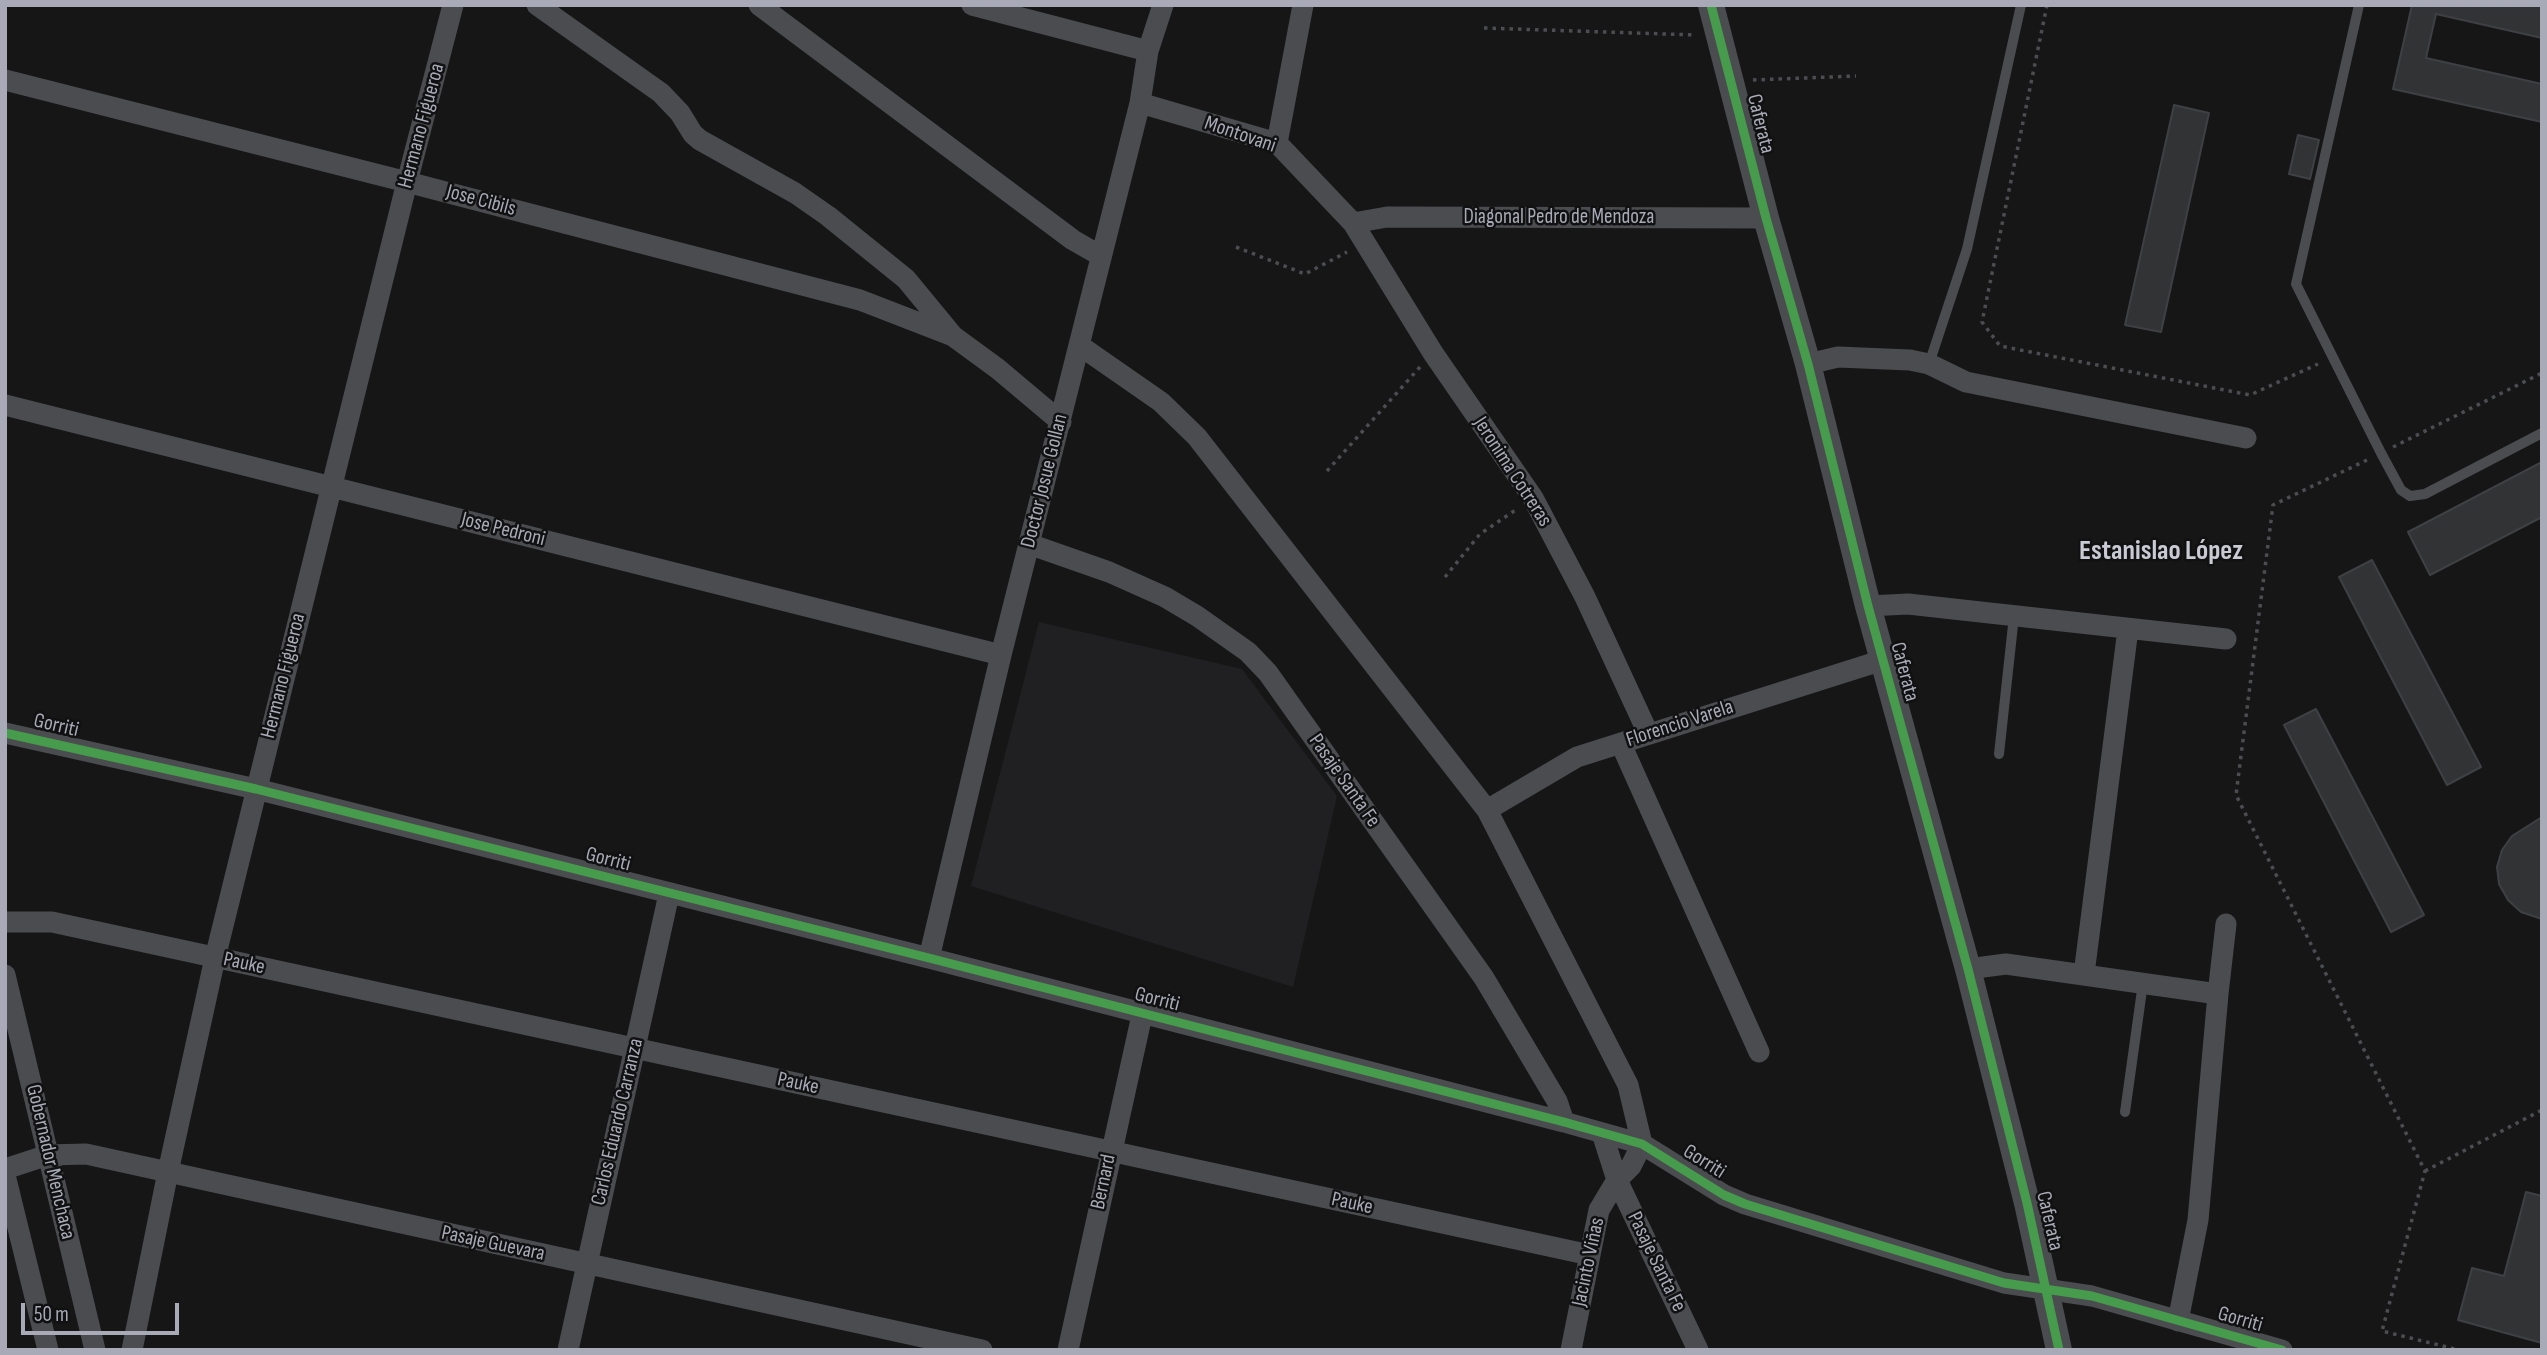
<!DOCTYPE html>
<meta charset="utf-8">
<style>
body{margin:0}
#map{position:relative;width:2547px;height:1355px;overflow:hidden;background:#161617;font-family:"Sofia Sans Condensed",sans-serif}
canvas{display:block}
.frame{position:absolute;inset:0;border:7px solid #a8abb7;pointer-events:none}
.scale{position:absolute;left:21px;top:1303px;width:158px;height:32px;box-sizing:border-box;border:4px solid #a8abb7;border-top:0;padding-left:9px;font-size:21px;line-height:24px;white-space:nowrap;color:#a8abb7;-webkit-text-stroke:5px #111112;paint-order:stroke}
</style>
<div id="map">
<canvas width="2547" height="1355"></canvas>
<div class="frame"></div>
<div class="scale">50 m</div>
</div>
<script>
const context = document.querySelector('canvas').getContext('2d');
context.lineJoin = 'round';
function fillPath(path, color) { context.fillStyle = color; context.fill(path, 'evenodd'); }
const shape = rows => new Path2D(rows.map(r => 'M' + r).join(''));
function stroke(path, color, width, dash) { context.strokeStyle = color; context.lineWidth = width; context.lineCap = dash ? 'butt' : 'round'; context.setLineDash(dash || []); context.stroke(path); }
function drawText(font, color, halo, rows, align = 'center') {
  context.font = font + ' "Sofia Sans Condensed",sans-serif'; context.lineWidth = 5; context.setLineDash([]); context.textBaseline = 'middle'; context.strokeStyle = halo; context.fillStyle = color; for (const [text, x, y, turn = 0] of rows) {
    context.save(); context.translate(x, y); context.rotate((+turn || 0) * Math.PI / 180); context.textAlign = isNaN(turn) ? turn : align; if (halo) context.strokeText(text, 0, 0); context.fillText(text, 0, 0); context.restore();
  }
}
const built = shape([
 [1039,622,1242,669,1337,796,1293,987,971,886]
]);
const building = shape([
 [2412,5,2542,5,2542,38,2436,14,2426,58,2542,84,2542,122,2393,89,2412,5],
 [2174,105,2209,113,2161,332,2125,325,2174,105],
 [2298,135,2319,140,2310,179,2289,174,2298,135],
 [2542,462,2542,517,2430,575,2408,532,2542,462],
 [2372,560,2481,767,2447,785,2339,577,2372,560],
 [2316,709,2424,915,2391,932,2284,725,2316,709],
 [2542,817,2542,919,2521,912,2508,900,2499,884,2497,867,2502,850,2512,836,2542,817],
 [2526,1192,2542,1196,2542,1343,2458,1320,2472,1268,2504,1276,2526,1192]
]);
const path = shape([
 [2047,5,1982,322,2000,346,2250,395,2318,364],
 [1484,28,1696,35],
 [1753,80,1856,76],
 [1236,247,1305,274,1347,252],
 [2393,447,2542,373],
 [2367,460,2273,505,2236,795,2425,1171,2382,1331,2459,1350],
 [1327,471,1420,367],
 [1445,577,1480,534,1517,509],
 [2425,1171,2542,1110]
]);
const service = shape([
 [2359,5,2296,284,2381,453,2401,490,2410,496,2425,494,2542,433],
 [1929,364,1967,249,2021,5],
 [1999,754,2014,616],
 [2125,1112,2143,983]
]);
const minor = shape([
 [537,5,661,93,680,113,693,134,700,140,795,193,828,216,906,279,953,336,998,369,1061,422],
 [759,5,1073,240,1101,256],
 [972,5,1148,51],
 [5,80,407,182,860,300,953,336],
 [1140,103,1277,143,1353,223,1433,353,1533,498,1585,597,1648,733],
 [1277,143,1303,5],
 [1353,223,1387,217,1766,218],
 [1079,345,1161,402,1197,437,1487,810,1628,1085,1642,1144,1631,1166,1617,1180,1599,1210,1571,1350],
 [1808,364,1838,357,1910,360,1929,364,1966,382,2246,438],
 [5,405,1001,655],
 [1029,544,1109,572,1165,597,1197,616,1248,652,1268,673,1484,978,1557,1101,1564,1122],
 [1868,606,1908,604,2226,639],
 [5,733,256,789,929,958,1564,1122,1642,1144,1724,1195,1745,1204,2004,1283,2092,1296,2282,1350],
 [1621,744,1759,1052],
 [1487,810,1577,757,1883,660],
 [5,922,52,922,1590,1255],
 [929,958,1001,655,1140,103,1148,51,1163,5],
 [1968,969,2006,964,2218,994],
 [2084,974,2128,629],
 [5,975,95,1350],
 [1602,1133,1617,1180,1698,1350],
 [5,1169,48,1155,86,1154,982,1350],
 [5,1175,48,1350],
 [2178,1321,2198,1220,2218,994,2226,924],
 [132,1350,168,1172,215,958,407,182,453,5],
 [568,1350,669,894],
 [1068,1350,1142,1015]
]);
const tertiary = shape([
 [1711,5,1766,218,1808,364,1868,606,1968,969,2027,1203,2059,1350]
]);
const cycleway = shape([
 [1711,5,1766,218,1808,364,1868,606,1968,969,2027,1203,2059,1350],
 [5,733,256,789,929,958,1564,1122,1642,1144,1724,1195,1745,1204,2004,1283,2092,1296,2282,1350]
]);
const streetNames = [
 ["Caferata",1760,124,76],
 ["Hermano Figueroa",422,126,-75],
 ["Montovani",1240,135,19],
 ["Jose Cibils",481,201,15],
 ["Diagonal Pedro de Mendoza",1559,218],
 ["Jeronima Cotreras",1512,472,57],
 ["Doctor Josue Gollan",1045,481,-76],
 ["Jose Pedroni",503,530,14],
 ["Caferata",1904,672,75],
 ["Hermano Figueroa",284,676,-76],
 ["Florencio Varela",1680,724,-18],
 ["Gorriti",56,726,13],
 ["Pasaje Santa Fe",1344,781,55],
 ["Gorriti",608,860,14],
 ["Pauke",244,964,12],
 ["Gorriti",1157,1000,14],
 ["Pauke",798,1084,12],
 ["Carlos Eduardo Carranza",618,1122,-77],
 ["Gobernador Menchaca",50,1162,77],
 ["Gorriti",1704,1162,32],
 ["Bernard",1104,1182,-78],
 ["Pauke",1352,1204,12],
 ["Caferata",2049,1221,77],
 ["Pasaje Guevara",493,1244,12],
 ["Jacinto Viñas",1589,1262,-78],
 ["Pasaje Santa Fe",1656,1262,64],
 ["Gorriti",2240,1320,16]
];
const districtNames = [
 ["Estanislao López",2161,552]
];
fillPath(built, '#202022');
fillPath(building, '#323335');
stroke(building, '#3f4043', 2);
stroke(path, '#4c4d51', 3.5, [3.5, 5]);
stroke(service, '#4b4c4f', 10);
stroke(minor, '#4b4c4f', 21);
stroke(tertiary, '#4b4c4f', 26);
stroke(cycleway, '#469c4c', 9);
drawText('21px', '#a8abb7', '#111112', streetNames);
drawText('bold 28px', '#c9cad3', '#111112', districtNames);
</script>
